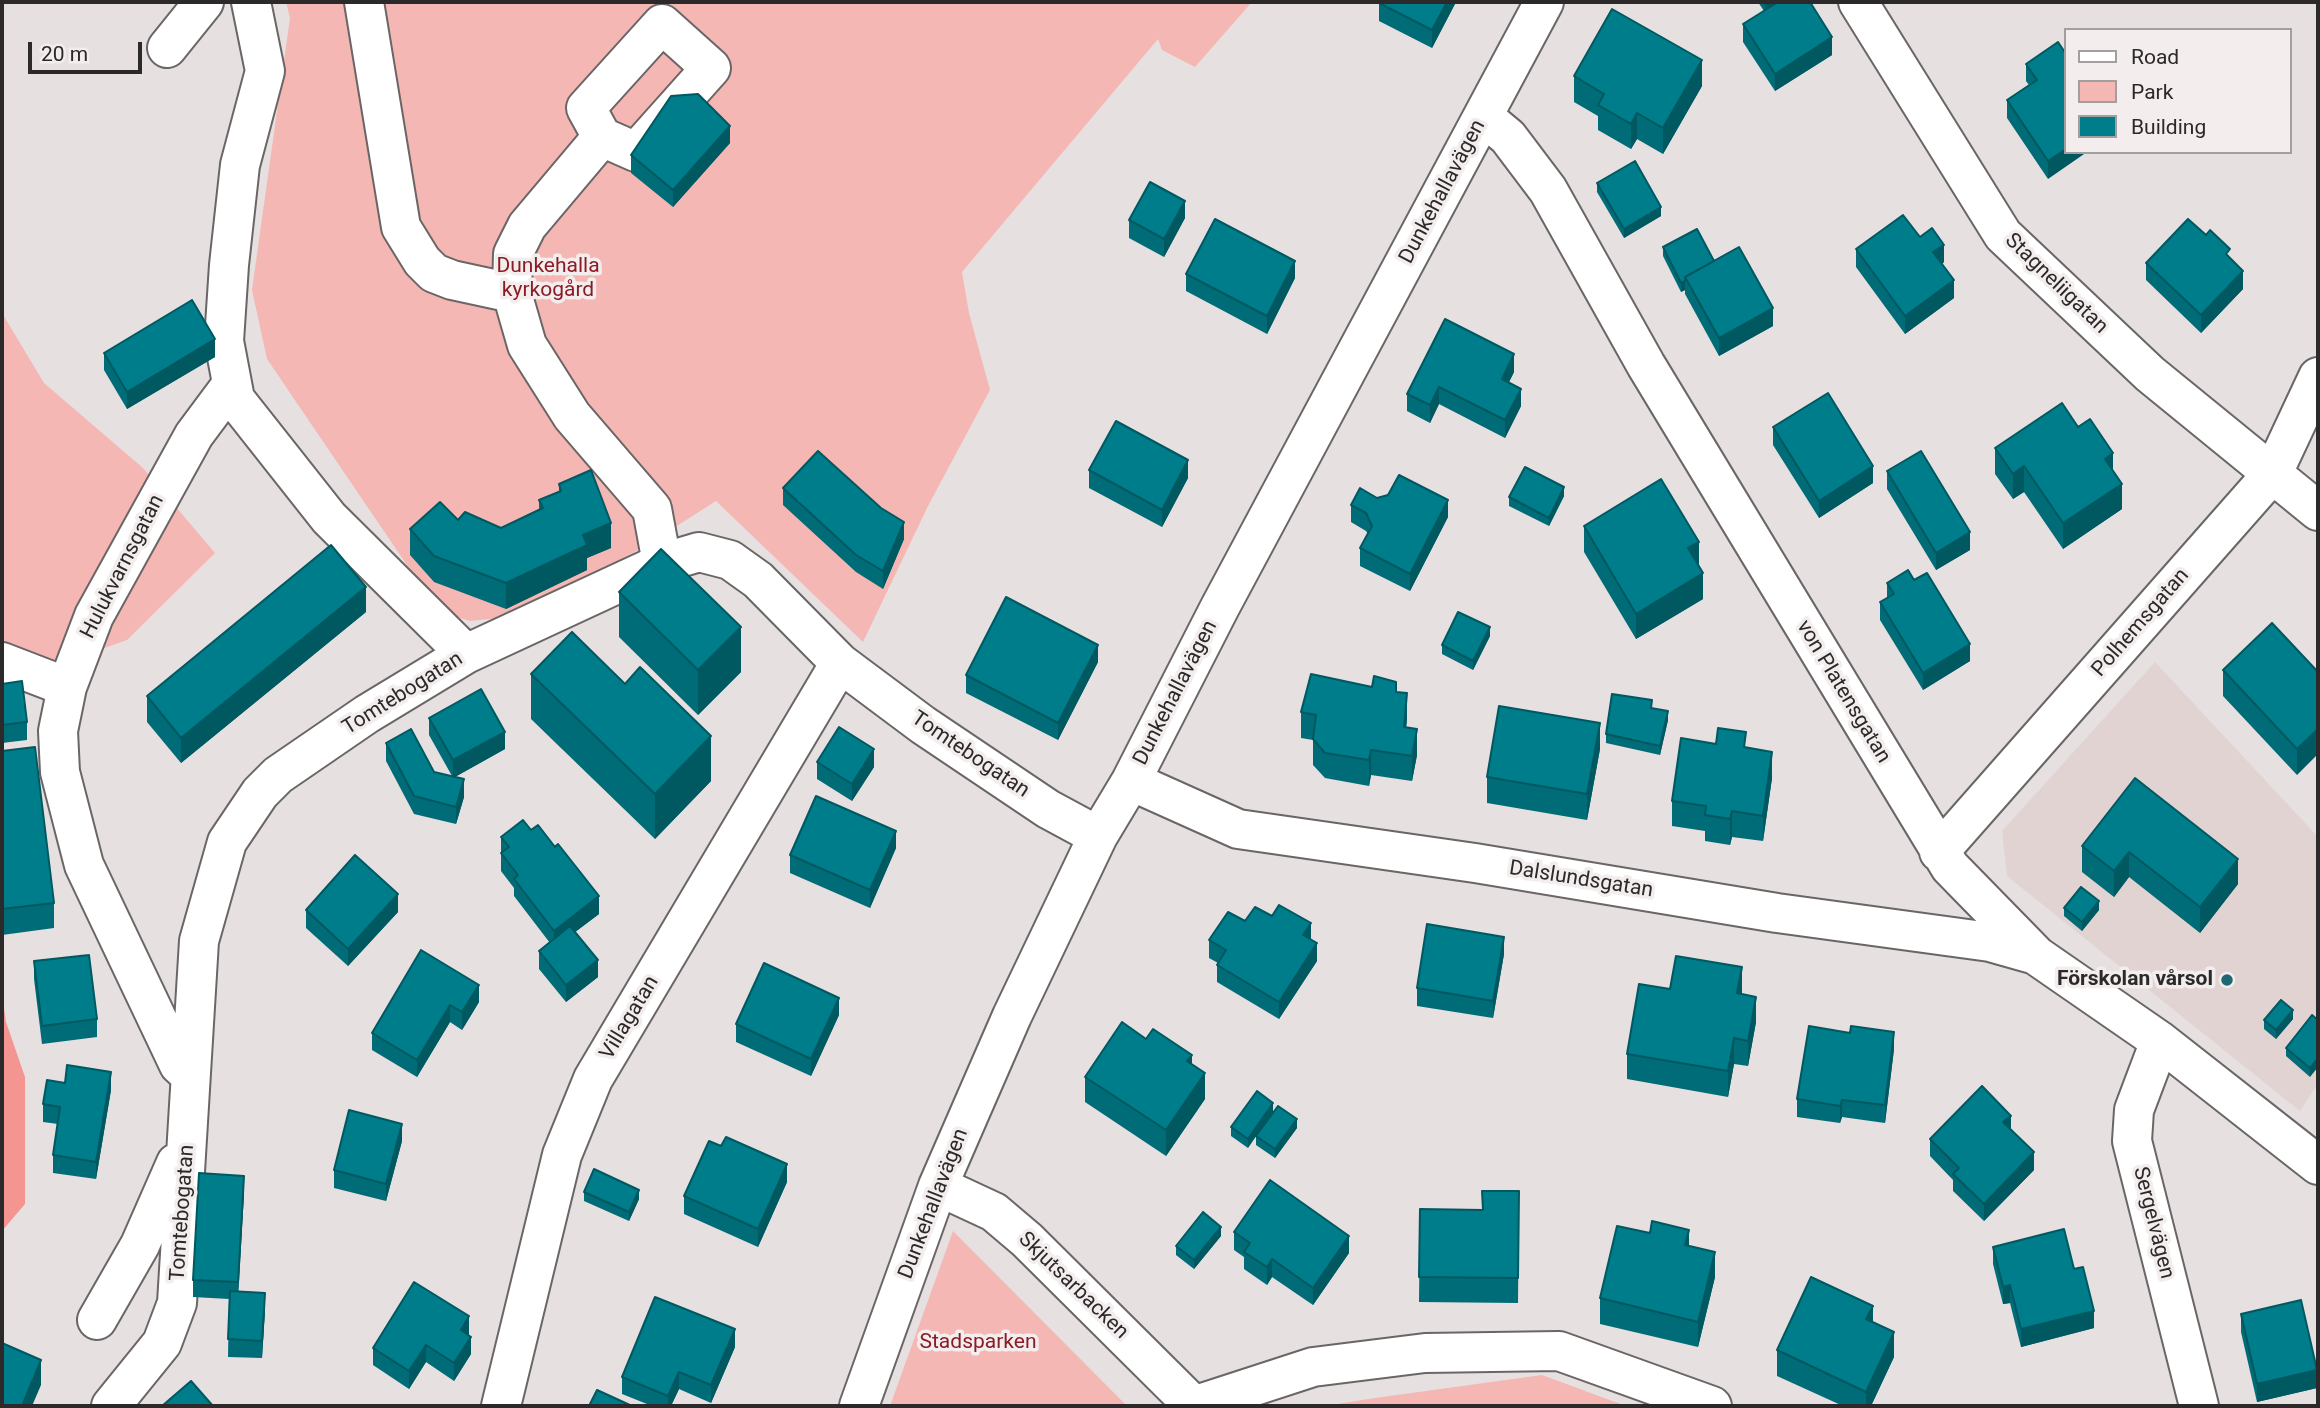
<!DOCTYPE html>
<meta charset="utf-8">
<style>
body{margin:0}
#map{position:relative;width:2320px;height:1408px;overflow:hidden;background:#e6e0e0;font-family:Roboto,sans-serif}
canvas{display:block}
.frame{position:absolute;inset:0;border:4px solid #2b2929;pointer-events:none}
.legend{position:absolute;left:2064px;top:28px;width:228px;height:126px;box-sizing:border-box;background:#f3eded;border:2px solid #a39f9f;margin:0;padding:9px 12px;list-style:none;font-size:21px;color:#2b2929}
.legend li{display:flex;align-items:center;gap:14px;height:35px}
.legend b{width:35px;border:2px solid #a39f9f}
.scale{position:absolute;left:28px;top:42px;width:114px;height:32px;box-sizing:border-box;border:4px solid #2b2929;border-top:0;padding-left:9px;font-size:21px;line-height:24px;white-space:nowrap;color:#2b2929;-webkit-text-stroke:5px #f3eded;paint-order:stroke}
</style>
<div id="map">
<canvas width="2320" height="1408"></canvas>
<div class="frame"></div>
<ul class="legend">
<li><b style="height:9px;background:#fff"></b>Road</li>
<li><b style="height:19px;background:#f5b7b4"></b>Park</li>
<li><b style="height:19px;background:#007d8a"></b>Building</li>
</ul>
<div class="scale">20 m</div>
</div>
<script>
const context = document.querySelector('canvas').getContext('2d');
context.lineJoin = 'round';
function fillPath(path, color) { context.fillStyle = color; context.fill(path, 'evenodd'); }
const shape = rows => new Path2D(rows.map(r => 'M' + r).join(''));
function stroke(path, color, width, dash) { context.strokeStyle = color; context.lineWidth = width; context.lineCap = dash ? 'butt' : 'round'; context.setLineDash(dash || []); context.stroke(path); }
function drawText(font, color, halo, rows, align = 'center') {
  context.font = font + ' Roboto,sans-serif'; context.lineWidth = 7; context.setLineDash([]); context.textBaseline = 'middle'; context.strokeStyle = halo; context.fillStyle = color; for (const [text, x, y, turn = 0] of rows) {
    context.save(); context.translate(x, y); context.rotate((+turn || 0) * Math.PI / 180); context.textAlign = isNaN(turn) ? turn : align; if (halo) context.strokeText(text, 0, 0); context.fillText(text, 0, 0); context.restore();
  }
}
const built = shape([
 [2155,662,2318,837,2318,1083,2300,1111,2007,876,2002,831]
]);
const green = shape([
 [286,2,1252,2,1195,67,1162,50,1158,39,962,272,969,313,990,390,928,506,863,642,716,501,642,548,518,616,470,621,450,615,430,599,267,359,252,290,290,18],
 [2,313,44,383,143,468,215,553,127,640,2,684],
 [953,1231,1127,1406,890,1406],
 [1542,1375,1626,1406,1325,1406,1375,1398]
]);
const water = shape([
 [2,994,6,1022,25,1077,25,1204,2,1231]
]);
const minor = shape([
 [251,2,265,71,240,165,229,265,224,341,235,399,329,518,466,654],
 [364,2,401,227,422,261,434,273,452,280,512,293],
 [1858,2,2003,235,2150,374,2318,511],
 [167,48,204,2],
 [1484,117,1508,137,1548,190,1646,365,1950,867,2037,956,2160,1041,2318,1165],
 [602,137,586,108,662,24,711,68,636,152,602,137,527,226,513,254,512,293,527,345,572,416,652,509,662,563],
 [2,662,67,687],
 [1131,781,1238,829,1475,863,1777,913,1990,942,2036,955],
 [1939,852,2273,473,2318,377],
 [2160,1041,2134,1110,2132,1141,2199,1406],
 [190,1075,179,1065,84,865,60,772,58,731,67,687,94,616,194,435,232,384],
 [938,1186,994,1212,1027,1240,1194,1406],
 [97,1320,140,1245,176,1163],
 [111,1406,162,1343,177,1303,199,941,227,842,260,793,278,775,367,714,466,654,662,563,699,552,730,560,758,580,840,663,923,725,1048,809,1098,836],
 [501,1406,562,1155,593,1079,840,663],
 [859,1406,938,1186,1012,1016,1098,836,1131,781,1220,607,1544,2],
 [1193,1406,1313,1367,1425,1353,1559,1351,1712,1406]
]);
const wall = shape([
 [1456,2,1432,48,1379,21,1379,3],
 [1758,2,1810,2,1832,55,1775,91,1743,42,1743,24,1764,11],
 [2066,54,2048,179,2007,118,2007,100,2029,85,2026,81,2026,64],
 [1574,76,1702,86,1663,154,1637,139,1631,149,1598,130,1598,116,1574,102],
 [730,143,673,207,631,173,631,155],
 [1597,183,1661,216,1624,238,1597,192],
 [1185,218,1164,257,1129,238,1129,220],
 [1920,237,1944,262,1942,264,1954,298,1905,334,1856,267,1856,249],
 [1663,247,1714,261,1773,326,1719,356,1685,294,1685,290,1681,292,1663,256],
 [2230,258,2243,289,2201,333,2146,280,2146,263],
 [1186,274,1295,278,1267,334,1186,291],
 [104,353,215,357,127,409,104,370],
 [1514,372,1509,382,1521,406,1505,438,1439,404,1430,423,1407,411,1407,394],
 [1773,427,1873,483,1819,518,1773,445],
 [2078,427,2113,471,2122,509,2063,549,2024,492,2013,499,1995,474,1995,448],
 [1089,470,1188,478,1162,527,1089,488],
 [1887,471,1970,550,1936,570,1887,489],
 [559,484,611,548,587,558,587,570,506,609,434,582,410,555,410,529,458,520,501,528,539,509,539,500,559,492],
 [783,488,904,539,883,589,856,572,783,505],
 [1564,496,1549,526,1509,506,1509,497],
 [1377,498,1448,517,1410,591,1360,566,1360,548,1368,534,1366,531,1351,522,1351,505],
 [1584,526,1699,567,1703,599,1636,639,1584,552],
 [1914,580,1970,661,1923,690,1880,620,1880,602,1887,598,1887,583],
 [619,592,741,672,698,715,619,637],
 [366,612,181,763,147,722,147,696],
 [1490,636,1473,670,1442,654,1442,645],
 [1098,662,1058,740,966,693,966,675],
 [2223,670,2318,672,2297,775,2223,696],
 [531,674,711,781,655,839,531,719],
 [2,684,27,722,27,740,2,743],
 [1372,687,1396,692,1407,719,1406,727,1417,755,1412,781,1371,775,1369,786,1325,778,1313,765,1313,740,1301,738,1301,712],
 [1652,708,1668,720,1660,755,1606,743,1606,734],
 [429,718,505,749,455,777,464,797,456,824,414,814,386,761,386,743,434,772,452,776,429,735],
 [1746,748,1772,778,1763,841,1732,837,1730,845,1705,841,1705,831,1672,826,1672,801],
 [1600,749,1587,820,1487,803,1487,777],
 [2,751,54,903,54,928,2,935],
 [817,762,874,767,852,801,817,779],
 [2135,778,2238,884,2200,933,2129,877,2114,897,2082,872,2082,846],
 [501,837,599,914,575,932,598,977,566,1002,539,969,539,951,550,943,514,896,514,888,501,871],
 [896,848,870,908,790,873,790,855],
 [2064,908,2099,910,2082,931,2064,916],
 [306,910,398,912,348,966,306,928],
 [1245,921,1311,940,1317,961,1279,1019,1217,982,1217,965,1218,963,1209,958,1209,940],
 [421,950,479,1002,462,1030,450,1022,417,1077,372,1050,372,1033],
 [1504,954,1493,1018,1417,1006,1417,988],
 [34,961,97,1019,97,1037,42,1044,34,979],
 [1670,989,1741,994,1756,1022,1748,1066,1734,1064,1728,1097,1627,1079,1627,1054],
 [839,1015,811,1076,736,1042,736,1024],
 [2312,1015,2310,1077,2286,1056,2286,1048],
 [2293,1019,2276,1039,2264,1029,2264,1020],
 [1146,1039,1192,1065,1205,1099,1166,1156,1085,1102,1085,1077],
 [1894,1049,1885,1123,1842,1117,1840,1123,1797,1117,1797,1099],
 [111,1090,96,1179,53,1173,53,1155,58,1124,43,1122,43,1104],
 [1257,1091,1248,1148,1231,1136,1231,1127],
 [1297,1128,1275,1158,1256,1145,1256,1136],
 [2011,1130,2034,1170,1984,1221,1953,1191,1953,1180,1930,1156,1930,1139],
 [402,1141,386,1201,334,1188,334,1170],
 [787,1182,758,1247,684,1214,684,1196],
 [1519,1191,1518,1303,1419,1302,1420,1209,1483,1210],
 [584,1192,639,1199,629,1221,584,1201],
 [244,1193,238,1291,265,1310,262,1358,228,1357,229,1299,193,1297,193,1280],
 [1234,1232,1349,1253,1313,1305,1272,1277,1267,1285,1244,1269,1244,1257,1234,1250],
 [1221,1236,1194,1269,1176,1255,1176,1246],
 [1689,1245,1715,1277,1698,1347,1600,1324,1600,1298],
 [1993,1247,2074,1269,2094,1328,2021,1347,2010,1303,2003,1304,1993,1264],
 [2241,1314,2317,1388,2257,1402,2241,1332],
 [1873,1322,1894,1357,1871,1406,1843,1406,1777,1376,1777,1350],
 [469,1334,468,1335,471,1354,454,1381,426,1362,409,1389,373,1365,373,1348],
 [735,1347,711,1403,679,1389,671,1406,652,1406,622,1394,622,1377]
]);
const shadedWall = shape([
 [1447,2,1456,2,1432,48,1432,30],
 [1769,2,1783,2,1765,13,1765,4],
 [1832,37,1832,55,1775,91,1775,74],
 [1702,60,1702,86,1663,154,1663,128],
 [1637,113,1637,139,1631,149,1631,124],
 [730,126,730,143,673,207,673,190],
 [2066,149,2066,152,2087,152,2048,179,2048,161],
 [1185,201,1185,218,1164,257,1164,239],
 [1661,207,1661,216,1624,238,1624,229],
 [1944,245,1944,262,1933,270,1933,252],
 [1295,261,1295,278,1267,334,1267,316],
 [2243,271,2243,289,2201,333,2201,315],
 [1954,280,1954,298,1905,334,1905,316],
 [1685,281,1685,290,1681,292,1681,283],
 [1773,308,1773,326,1719,356,1719,338],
 [215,339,215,357,127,409,127,392],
 [1514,354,1514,372,1502,396,1502,379],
 [1439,387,1439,404,1430,423,1430,405],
 [1521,389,1521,406,1505,438,1505,420],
 [2113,453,2113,478,2105,459],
 [1188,460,1188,478,1162,527,1162,510],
 [1873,466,1873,483,1819,518,1819,501],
 [2024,466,2024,492,2013,499,2013,474],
 [2122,484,2122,509,2063,549,2063,523],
 [1564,487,1564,496,1549,526,1549,518],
 [1448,500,1448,517,1410,591,1410,574],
 [904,522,904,539,883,589,883,571],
 [611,523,611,548,587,558,587,570,506,609,506,583,583,535],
 [1970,532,1970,550,1936,570,1936,553],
 [1699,542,1699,568,1688,548],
 [1703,573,1703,599,1636,639,1636,614],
 [366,587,366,612,181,763,181,738],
 [741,627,741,672,698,715,698,670],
 [1490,627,1490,636,1473,670,1473,661],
 [1970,644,1970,661,1923,690,1923,673],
 [1098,645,1098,662,1058,740,1058,723],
 [1407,693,1407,719,1404,752,1404,727],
 [1668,711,1668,720,1660,755,1660,746],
 [1600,723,1600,749,1587,820,1587,794],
 [1417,729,1417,755,1412,781,1412,756],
 [2318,729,2318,754,2297,775,2297,749],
 [505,732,505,749,453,778,453,760],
 [711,736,711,781,655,839,655,794],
 [874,749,874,767,852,801,852,784],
 [1371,750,1371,775,1369,786,1369,760],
 [1772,752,1772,778,1763,841,1763,816],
 [464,779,464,797,456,824,456,807],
 [1732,811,1732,837,1730,845,1730,819],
 [896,831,896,848,870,908,870,890],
 [2129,852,2129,877,2114,897,2114,871],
 [2238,859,2238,884,2200,933,2200,907],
 [398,894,398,912,348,966,348,949],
 [599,896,599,914,554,948,554,931],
 [2099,901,2099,910,2082,931,2082,922],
 [1311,923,1311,940,1303,935],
 [1504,937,1504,954,1493,1018,1493,1001],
 [1317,943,1317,961,1279,1019,1279,1002],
 [598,960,598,977,566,1002,566,985],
 [1742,967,1742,993,1737,1019,1737,993],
 [479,985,479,1002,462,1030,462,1012],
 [1756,997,1756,1022,1748,1066,1748,1041],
 [839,998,839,1015,811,1076,811,1059],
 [450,1005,450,1022,417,1077,417,1060],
 [2293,1010,2293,1019,2276,1039,2276,1030],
 [1894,1032,1894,1049,1885,1123,1885,1105],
 [1734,1038,1734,1064,1728,1097,1728,1071],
 [1192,1055,1192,1080,1187,1061],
 [2318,1058,2318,1067,2310,1077,2310,1068],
 [111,1072,111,1090,96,1179,96,1162],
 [1205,1073,1205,1099,1166,1156,1166,1130],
 [1842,1100,1842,1117,1840,1123,1840,1106],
 [1273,1103,1273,1112,1248,1148,1248,1139],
 [2011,1116,2011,1133,2003,1122],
 [1297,1119,1297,1128,1275,1158,1275,1149],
 [402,1124,402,1141,386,1201,386,1184],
 [2034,1152,2034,1170,1984,1221,1984,1204],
 [787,1164,787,1182,758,1247,758,1229],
 [244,1176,244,1193,238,1300,238,1282],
 [639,1190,639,1199,629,1221,629,1212],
 [1221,1227,1221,1236,1194,1269,1194,1260],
 [1689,1230,1689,1256,1685,1245],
 [1349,1236,1349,1253,1313,1305,1313,1288],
 [1715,1252,1715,1277,1698,1347,1698,1322],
 [1272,1259,1272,1277,1267,1285,1267,1267],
 [2010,1285,2010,1303,2003,1304,2003,1287],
 [265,1293,265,1310,262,1358,262,1341],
 [1873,1306,1873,1331,1866,1319],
 [2094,1311,2094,1328,2021,1347,2021,1329],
 [469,1316,469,1334,461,1348,461,1330],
 [735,1329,735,1347,711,1403,711,1385],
 [1894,1332,1894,1357,1871,1406,1866,1406,1866,1392],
 [471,1337,471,1354,454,1381,454,1363],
 [426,1345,426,1362,409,1389,409,1371],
 [41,1360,41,1385,32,1406,22,1406],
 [2317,1370,2317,1388,2257,1402,2257,1384],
 [679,1372,679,1389,671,1406,668,1406,668,1396]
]);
const building = shape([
 [1380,2,1447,2,1432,30,1379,3,1380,2],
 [1778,2,1810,2,1832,37,1775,74,1743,24,1778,2],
 [1612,9,1702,60,1663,128,1637,113,1631,124,1598,105,1604,94,1574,76,1612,9],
 [2058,42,2066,54,2066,149,2048,161,2007,100,2037,80,2026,64,2058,42],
 [698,94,730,126,673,190,631,155,671,96,698,94],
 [1635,161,1661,207,1624,229,1597,183,1635,161],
 [1150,182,1185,201,1164,239,1129,220,1150,182],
 [1903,215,1920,237,1932,228,1944,245,1933,252,1954,280,1905,316,1856,249,1903,215],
 [1215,219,1295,261,1267,316,1186,274,1215,219],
 [2188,219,2206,235,2210,230,2230,249,2226,254,2243,271,2201,315,2146,263,2188,219],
 [1697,229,1714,261,1685,277,1685,281,1681,283,1663,247,1697,229],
 [1739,247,1773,308,1719,338,1685,277,1739,247],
 [192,300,215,339,127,392,104,353,192,300],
 [1445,319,1514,354,1502,379,1521,389,1505,420,1439,387,1430,405,1407,394,1445,319],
 [1828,393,1873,466,1819,501,1773,427,1828,393],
 [2062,403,2078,427,2090,419,2113,453,2105,459,2122,484,2063,523,2024,466,2013,474,1995,448,2062,403],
 [1116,421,1188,460,1162,510,1089,470,1116,421],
 [818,451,881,508,904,522,883,571,856,555,783,488,818,451],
 [1921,451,1970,532,1936,553,1887,471,1921,451],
 [1525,467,1564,487,1549,518,1509,497,1525,467],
 [591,470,611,523,583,535,587,545,506,583,434,556,410,529,440,502,458,520,465,512,501,528,543,508,539,500,561,491,559,484,591,470],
 [1399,475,1448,500,1410,574,1360,548,1372,526,1366,513,1351,505,1360,488,1377,498,1388,495,1399,475],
 [1661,479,1699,542,1688,548,1703,573,1636,614,1584,526,1661,479],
 [331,545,366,587,181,738,147,696,331,545],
 [661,549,741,627,698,670,619,592,661,549],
 [1908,570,1914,580,1927,573,1970,644,1923,673,1880,602,1894,594,1887,583,1908,570],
 [1006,597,1098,645,1058,723,966,675,1006,597],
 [1458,612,1490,627,1473,661,1442,645,1458,612],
 [2272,623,2318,672,2318,729,2297,749,2223,670,2272,623],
 [572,632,625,684,640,667,711,736,655,794,531,674,572,632],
 [1311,674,1372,687,1374,676,1396,682,1396,692,1407,693,1404,727,1417,729,1412,756,1371,750,1369,760,1325,753,1313,739,1316,715,1301,712,1311,674],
 [22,681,27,722,2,725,2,684,22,681],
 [481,689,505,732,453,760,429,718,481,689],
 [1612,694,1652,700,1651,708,1668,711,1660,746,1606,734,1612,694],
 [1499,706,1600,723,1587,794,1487,777,1499,706],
 [839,727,874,749,852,784,817,762,839,727],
 [1718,728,1746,732,1744,747,1772,752,1763,816,1732,811,1730,819,1705,815,1706,806,1672,801,1681,738,1716,744,1718,728],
 [411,729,434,772,464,779,456,807,414,796,386,743,411,729],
 [35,747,54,903,2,909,2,751,35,747],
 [2135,778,2238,859,2200,907,2129,852,2114,871,2082,846,2135,778],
 [816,796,896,831,870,890,790,855,816,796],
 [523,820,531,830,538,825,555,847,558,844,599,896,554,931,514,879,518,875,501,853,509,847,501,837,523,820],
 [355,855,398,894,348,949,306,910,355,855],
 [2081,887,2099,901,2082,922,2064,908,2081,887],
 [1279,905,1311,923,1303,935,1317,943,1279,1002,1217,965,1226,950,1209,940,1228,912,1245,921,1255,907,1272,916,1279,905],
 [1427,924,1504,937,1493,1001,1417,988,1427,924],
 [570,926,598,960,566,985,539,951,570,926],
 [421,950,479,985,462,1012,450,1005,417,1060,372,1033,421,950],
 [89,955,97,1019,42,1026,34,961,89,955],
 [1676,956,1742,967,1737,993,1756,997,1748,1041,1734,1038,1728,1071,1627,1054,1639,984,1670,989,1676,956],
 [764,963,839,998,811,1059,736,1024,764,963],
 [2281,1000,2293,1010,2276,1030,2264,1020,2281,1000],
 [2312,1015,2318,1020,2318,1058,2310,1068,2286,1048,2312,1015],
 [1122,1022,1146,1039,1153,1029,1192,1055,1187,1061,1205,1073,1166,1130,1085,1077,1122,1022],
 [1809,1026,1850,1033,1851,1026,1894,1032,1885,1105,1842,1100,1840,1106,1797,1099,1809,1026],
 [67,1065,111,1072,96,1162,53,1155,60,1107,43,1104,47,1080,65,1083,67,1065],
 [1982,1086,2011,1116,2003,1122,2034,1152,1984,1204,1953,1174,1959,1168,1930,1139,1982,1086],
 [1257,1091,1273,1103,1248,1139,1231,1127,1257,1091],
 [1278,1106,1297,1119,1275,1149,1256,1136,1278,1106],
 [349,1110,402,1124,386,1184,334,1170,349,1110],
 [726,1137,787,1164,758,1229,684,1196,709,1141,721,1146,726,1137],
 [594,1169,639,1190,629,1212,584,1192,594,1169],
 [199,1173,244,1176,238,1282,193,1280,199,1173],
 [1270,1180,1349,1236,1313,1288,1272,1259,1267,1267,1244,1252,1250,1243,1234,1232,1270,1180],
 [1482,1191,1519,1191,1518,1278,1419,1277,1420,1209,1483,1210,1482,1191],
 [1203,1212,1221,1227,1194,1260,1176,1246,1203,1212],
 [1652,1221,1689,1230,1685,1245,1715,1252,1698,1322,1600,1298,1617,1226,1650,1233,1652,1221],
 [2064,1229,2074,1269,2083,1267,2094,1311,2021,1329,2010,1285,2003,1287,1993,1247,2064,1229],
 [1811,1277,1873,1306,1866,1319,1894,1332,1866,1392,1777,1350,1811,1277],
 [414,1282,469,1316,461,1330,471,1337,454,1363,426,1345,409,1371,373,1348,414,1282],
 [230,1291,265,1293,262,1341,228,1339,230,1291],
 [655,1297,735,1329,711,1385,679,1372,668,1396,622,1377,655,1297],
 [2301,1300,2317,1370,2257,1384,2241,1314,2301,1300],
 [2,1343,41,1360,22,1406,2,1406,2,1343],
 [191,1381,213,1406,162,1406,191,1381],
 [597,1390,632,1406,589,1406,597,1390]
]);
const markers = [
 [2227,980,7,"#1d6872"]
];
const streetNames = [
 ["Dunkehallavägen",1443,192,-62],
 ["Stagneliigatan",2056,284,44],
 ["Hulukvarnsgatan",123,567,-63],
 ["Polhemsgatan",2141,623,-49],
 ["von Platensgatan",1843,692,59],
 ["Dunkehallavägen",1176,693,-63],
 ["Tomtebogatan",403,694,-32],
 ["Tomtebogatan",970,755,34],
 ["Dalslundsgatan",1581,880,9],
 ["Villagatan",630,1018,-59],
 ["Dunkehallavägen",934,1204,-69],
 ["Tomtebogatan",183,1213,-86],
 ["Sergelvägen",2153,1223,76],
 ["Skjutsarbacken",1073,1286,44]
];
const parkNames = [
 ["Dunkehalla",548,267],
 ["kyrkogård",548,291],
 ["Stadsparken",978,1343]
];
const poiNames = [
 ["Förskolan vårsol",2213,980]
];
fillPath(built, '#e1d3d2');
fillPath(green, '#f5b7b4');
fillPath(water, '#f59592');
stroke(minor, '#6b6666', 42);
stroke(minor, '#fff', 38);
fillPath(wall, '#006c77');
fillPath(shadedWall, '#005861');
fillPath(building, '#007d8a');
stroke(building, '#005861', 2);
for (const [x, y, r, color] of markers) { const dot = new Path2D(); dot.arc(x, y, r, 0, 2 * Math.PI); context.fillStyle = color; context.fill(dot); stroke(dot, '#f3eded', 2.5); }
drawText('21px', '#2b2929', '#f3eded', streetNames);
drawText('21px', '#8b1c25', '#f3eded', parkNames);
drawText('bold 21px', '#2b2929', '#f3eded', poiNames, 'right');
</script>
